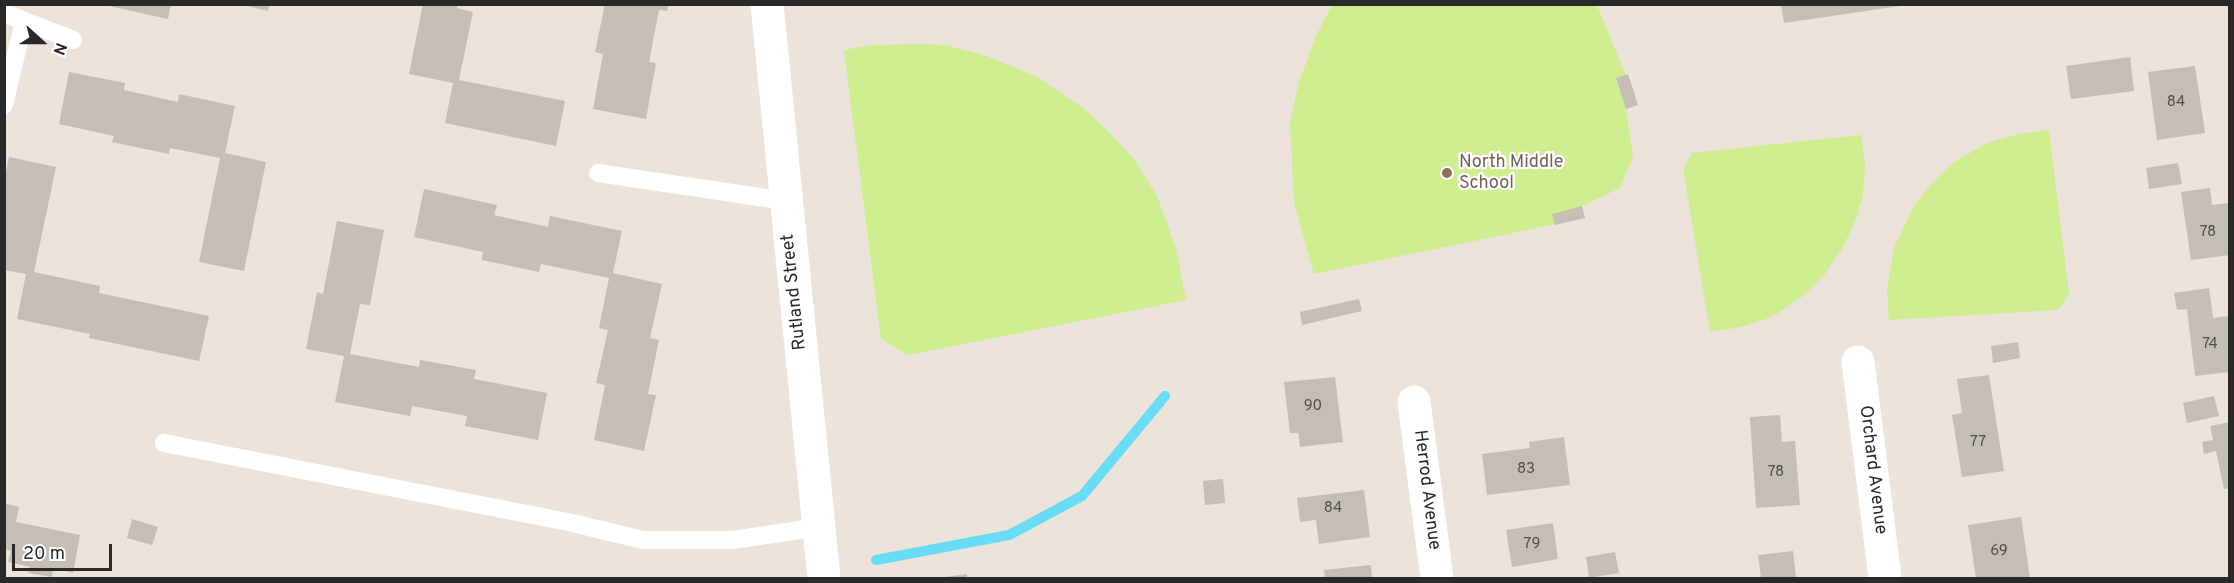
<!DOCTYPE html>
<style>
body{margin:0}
#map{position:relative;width:2234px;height:583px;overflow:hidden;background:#ece3da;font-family:Overpass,sans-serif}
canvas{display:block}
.frame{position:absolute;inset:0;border:6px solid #292929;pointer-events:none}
.north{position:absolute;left:12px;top:12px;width:60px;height:60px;-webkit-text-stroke:4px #fff;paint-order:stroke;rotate:111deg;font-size:16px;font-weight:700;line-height:24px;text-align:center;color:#292929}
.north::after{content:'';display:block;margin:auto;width:21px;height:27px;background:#292929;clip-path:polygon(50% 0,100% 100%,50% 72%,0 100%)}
.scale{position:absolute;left:12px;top:544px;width:100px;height:27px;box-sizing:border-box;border:3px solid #292929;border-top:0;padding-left:8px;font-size:18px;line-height:21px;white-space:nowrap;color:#292929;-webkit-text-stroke:4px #fff;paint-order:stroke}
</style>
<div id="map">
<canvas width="2234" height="583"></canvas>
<div class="frame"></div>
<div class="north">N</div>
<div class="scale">20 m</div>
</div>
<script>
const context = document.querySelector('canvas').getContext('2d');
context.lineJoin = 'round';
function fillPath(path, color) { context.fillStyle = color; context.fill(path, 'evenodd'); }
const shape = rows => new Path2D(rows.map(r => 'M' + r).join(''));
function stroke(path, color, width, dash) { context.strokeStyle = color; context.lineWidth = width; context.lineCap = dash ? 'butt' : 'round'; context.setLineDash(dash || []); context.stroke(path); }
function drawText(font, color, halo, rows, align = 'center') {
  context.font = font + ' Overpass,sans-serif'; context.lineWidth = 4.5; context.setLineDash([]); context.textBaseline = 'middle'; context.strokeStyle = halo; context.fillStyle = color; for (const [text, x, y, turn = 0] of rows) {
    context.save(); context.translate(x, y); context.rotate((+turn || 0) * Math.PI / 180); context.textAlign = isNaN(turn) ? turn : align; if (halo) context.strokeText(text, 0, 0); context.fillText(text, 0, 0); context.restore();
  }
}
const pitch = shape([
 [1332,5,1597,5,1638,105,1626,109,1633,156,1620,188,1582,206,1585,218,1314,274,1294,203,1290,123,1299,82,1316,36],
 [922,44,945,45,987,56,1039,78,1083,108,1111,134,1134,159,1157,196,1176,249,1186,300,908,355,881,339,844,50,872,45],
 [2049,130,2069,295,2058,310,1889,320,1887,290,1894,248,1913,207,1932,183,1954,162,1987,143,2018,134],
 [1861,135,1865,165,1863,194,1856,219,1842,249,1825,274,1803,296,1772,317,1741,327,1710,332,1683,168,1692,153]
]);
const stream = shape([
 [876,560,1009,535,1082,496,1165,396]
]);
const building = shape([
 [100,4,171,4,168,19],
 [423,4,458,4,457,8,473,12,459,80,565,101,556,146,445,123,453,83,409,74],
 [605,4,668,4,667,11,659,10,649,62,656,63,646,119,593,109,603,54,595,52],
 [1781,4,1899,4,1900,6,1784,23],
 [243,5,269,5,268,11],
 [2130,57,2134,91,2071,99,2066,66],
 [2195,66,2205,133,2157,140,2148,72],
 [69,72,125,83,124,90,178,102,179,94,235,106,225,153,266,162,244,271,199,262,220,158,170,148,169,154,112,142,114,136,59,124],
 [1628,74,1638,105,1626,109,1616,78],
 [9,157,56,167,34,272,100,286,99,293,209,316,199,361,89,338,90,334,17,319,26,274,4,270,4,182],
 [2178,163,2182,184,2149,189,2146,168],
 [2210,188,2212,205,2228,203,2230,255,2191,260,2181,192],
 [424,189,497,205,494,215,548,227,550,216,622,231,613,273,662,284,650,338,659,340,648,394,656,395,644,451,594,440,605,385,596,383,608,330,599,328,609,278,541,264,539,272,482,260,483,252,414,237],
 [1582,206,1585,218,1555,225,1552,214],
 [337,221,384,230,370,305,360,304,350,354,419,367,420,360,476,370,474,379,547,393,538,440,465,426,467,416,412,406,410,416,335,402,344,356,306,349,317,292,323,294],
 [2209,288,2213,318,2229,316,2230,372,2195,376,2187,309,2177,310,2174,293],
 [1359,299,1362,311,1302,325,1300,312],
 [2018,342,2020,358,1993,363,1991,346],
 [1989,375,2004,471,1962,477,1952,415,1962,413,1957,379],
 [1335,377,1343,442,1300,447,1298,433,1290,433,1284,382],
 [2214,396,2219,416,2187,423,2183,403],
 [1780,415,1782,442,1795,441,1800,505,1756,508,1750,417],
 [2230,422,2230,488,2224,489,2216,451,2204,454,2202,442,2213,440,2210,426],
 [1564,437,1570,485,1487,495,1482,454,1530,448,1529,442],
 [1223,479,1225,503,1205,505,1203,481],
 [1364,490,1370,537,1319,544,1316,520,1300,522,1297,498],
 [4,503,19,507,16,522,80,535,73,573,53,568,52,577,28,573,30,567,8,562,11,551,4,549],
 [2021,517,2030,578,1976,578,1968,525],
 [132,519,158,527,152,545,127,538],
 [1553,523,1558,559,1512,567,1506,530],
 [1793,551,1796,578,1761,578,1758,555],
 [1615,552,1619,573,1589,578,1586,557],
 [1371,565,1372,578,1325,578,1324,570],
 [967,574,967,578,946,578,945,577]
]);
const lane = shape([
 [4,13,73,40],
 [4,105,24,21],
 [598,173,786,201],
 [164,443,568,522,643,540,733,540,819,527]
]);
const street = shape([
 [767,4,824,578],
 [1858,362,1885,578],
 [1414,402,1437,578]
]);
const markers = [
 [1447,173,6,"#8d6e63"]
];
const numberNames = [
 ["84",2176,103],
 ["78",2208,233],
 ["74",2210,345],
 ["90",1313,407],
 ["77",1978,443],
 ["83",1526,470],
 ["78",1776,473],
 ["84",1333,509],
 ["79",1532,545],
 ["69",1999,552]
];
const educationNames = [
 ["North Middle",1459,163],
 ["School",1459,184]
];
const streetNames = [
 ["Rutland Street",795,292,-96],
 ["Orchard Avenue",1872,470,83],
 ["Herrod Avenue",1426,490,83]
];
fillPath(pitch, '#ceee8f');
stroke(stream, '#67dcf4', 10);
fillPath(building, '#c4beb6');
stroke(lane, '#fff', 18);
stroke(street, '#fff', 33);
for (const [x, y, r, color] of markers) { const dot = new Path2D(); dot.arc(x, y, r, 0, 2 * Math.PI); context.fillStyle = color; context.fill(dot); stroke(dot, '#fff', 2); }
drawText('15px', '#504e4c', null, numberNames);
drawText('18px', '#785e54', '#fff', educationNames, 'left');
drawText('18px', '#292929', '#fff', streetNames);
</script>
